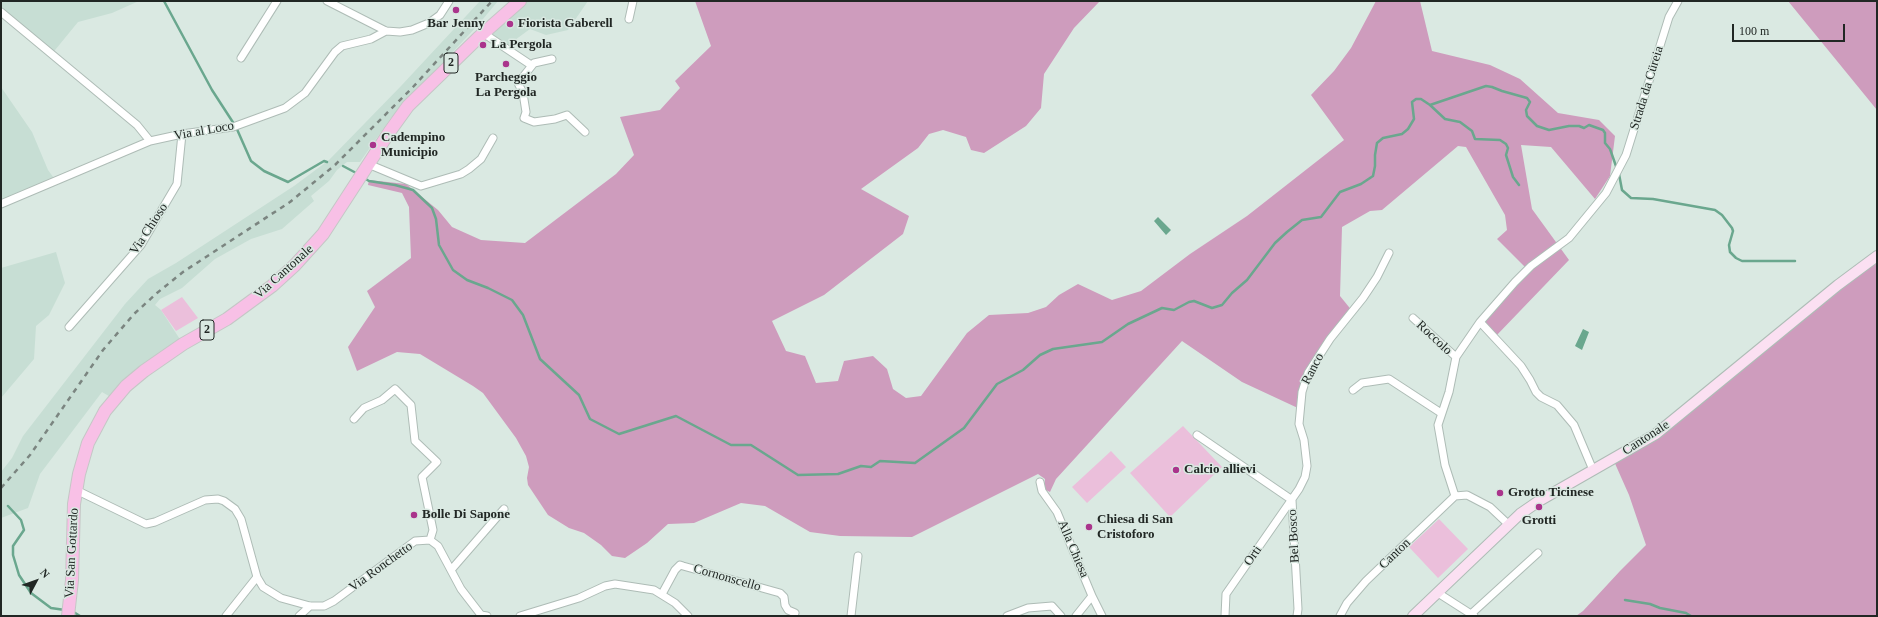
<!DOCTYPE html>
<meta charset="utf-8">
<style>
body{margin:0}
#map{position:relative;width:1878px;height:617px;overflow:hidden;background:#dae9e2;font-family:Georgia,serif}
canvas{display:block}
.frame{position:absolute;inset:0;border:2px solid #212724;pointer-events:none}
.north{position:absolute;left:16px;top:561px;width:40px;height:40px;-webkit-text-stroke:3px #dae9e2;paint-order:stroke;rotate:49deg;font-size:11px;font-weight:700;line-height:16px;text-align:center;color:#212724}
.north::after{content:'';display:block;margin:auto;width:14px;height:18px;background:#212724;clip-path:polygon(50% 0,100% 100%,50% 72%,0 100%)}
.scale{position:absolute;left:1732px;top:24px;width:113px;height:18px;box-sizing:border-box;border:2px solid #212724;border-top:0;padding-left:5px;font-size:12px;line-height:14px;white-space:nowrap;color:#212724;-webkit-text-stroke:3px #dae9e2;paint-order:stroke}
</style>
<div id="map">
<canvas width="1878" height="617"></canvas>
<div class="frame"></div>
<div class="north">N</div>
<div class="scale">100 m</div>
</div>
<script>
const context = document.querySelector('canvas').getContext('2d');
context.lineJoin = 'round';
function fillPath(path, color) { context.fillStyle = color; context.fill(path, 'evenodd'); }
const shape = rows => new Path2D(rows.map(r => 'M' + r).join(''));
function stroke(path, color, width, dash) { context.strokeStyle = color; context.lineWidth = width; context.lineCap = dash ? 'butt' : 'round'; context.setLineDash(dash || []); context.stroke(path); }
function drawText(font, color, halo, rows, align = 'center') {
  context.font = font + ' Georgia,serif'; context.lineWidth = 3; context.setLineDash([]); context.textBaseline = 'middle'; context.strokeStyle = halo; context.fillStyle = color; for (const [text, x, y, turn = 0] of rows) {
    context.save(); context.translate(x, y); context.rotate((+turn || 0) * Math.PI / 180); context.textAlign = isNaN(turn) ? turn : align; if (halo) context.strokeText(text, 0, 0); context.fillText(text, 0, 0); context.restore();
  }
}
const built = shape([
 [1,1,139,1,112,13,78,22,51,55,1,12],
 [480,1,498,1,478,25,390,119,360,162,347,162,337,170,329,181,311,196,314,201,282,229,251,239,215,259,182,288,160,299,155,305,161,310,183,344,114,399,102,392,40,474,28,508,1,518,1,472,12,458,23,436,125,304,148,279,176,263,294,186,329,160,401,86],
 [525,1,588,1,568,30,546,35,530,29,504,48,487,35],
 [1,87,32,132,48,170,56,181,1,204],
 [56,252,65,283,49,315,36,326,34,359,1,398,1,268]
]);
const green = shape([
 [182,297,198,318,176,331,161,310],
 [1183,426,1222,467,1170,517,1130,473],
 [1111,451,1126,467,1087,503,1072,487],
 [1439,519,1468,549,1438,578,1409,547]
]);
const forest = shape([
 [695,1,1100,1,1074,28,1044,74,1041,108,1026,126,984,153,971,150,966,137,943,130,929,134,918,148,861,189,909,216,903,234,824,295,772,321,786,351,805,356,816,383,838,381,844,361,873,356,887,369,893,389,906,398,921,396,967,333,989,315,1028,313,1046,307,1059,295,1078,284,1112,300,1141,291,1190,254,1247,216,1344,140,1311,95,1334,71,1351,48,1376,1,1420,1,1432,51,1490,65,1520,79,1558,113,1599,120,1615,136,1610,176,1595,199,1551,147,1521,145,1532,209,1569,260,1495,337,1479,323,1526,268,1497,239,1507,230,1505,215,1466,147,1458,146,1382,210,1370,211,1342,227,1340,296,1353,312,1308,373,1300,409,1242,382,1182,341,1056,479,1050,492,1044,489,1045,479,1038,474,912,537,840,536,810,532,765,506,741,503,694,523,668,524,647,543,625,558,612,556,601,545,584,533,569,528,548,515,528,485,527,478,529,467,526,456,516,438,483,393,473,386,420,354,397,352,357,371,348,347,375,307,367,291,411,258,409,207,402,193,368,185,369,180,406,184,438,210,452,227,481,240,525,243,616,174,634,155,620,117,660,110,680,88,675,81,711,46],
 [1788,1,1877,1,1877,110],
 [1877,256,1877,616,1576,616,1583,611,1620,571,1646,545,1629,495,1613,459,1649,439]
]);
const water = shape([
 [1158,217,1171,230,1166,235,1154,221],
 [1583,329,1589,332,1582,350,1575,346]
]);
const stream = shape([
 [164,1,212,90,236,127,251,161,264,171,288,182,324,161,327,162],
 [1430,105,1445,119,1460,122,1472,131,1475,139,1500,140,1506,144,1508,148,1506,155,1513,177,1519,185],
 [343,166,358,174],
 [1619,174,1622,190,1631,198,1653,199,1715,210,1722,215,1732,228,1733,231,1729,245,1730,252,1736,258,1742,261,1795,261],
 [364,178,369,181,395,185,413,190,432,208,436,219,439,245,453,270,467,280,488,288,512,300,523,315,540,359,579,395,590,419,619,434,676,416,731,445,751,445,798,475,838,474,861,466,871,467,880,461,915,463,964,428,997,384,1023,370,1040,355,1053,349,1102,342,1128,324,1162,308,1174,310,1189,302,1194,301,1212,308,1222,305,1232,293,1247,280,1275,243,1287,232,1302,220,1321,217,1340,192,1361,184,1373,176,1375,166,1375,155,1377,143,1383,138,1402,134,1408,129,1414,119,1412,102,1416,99,1421,99,1430,105,1486,86,1492,87,1502,91,1527,98,1530,102,1526,110,1527,116,1537,126,1549,130,1569,126,1579,126,1584,128,1589,125,1603,130,1605,133,1605,143,1610,149,1617,169],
 [8,506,21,520,24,530,13,546,13,555,19,575,31,593,51,608,65,610],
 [1625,600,1650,604,1660,608,1686,613,1691,616],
 [72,611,80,616]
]);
const street = shape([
 [327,1,386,31,400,32,412,30,429,23,440,15,449,1],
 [1,12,137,125,150,141],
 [629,19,633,1],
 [483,33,531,65],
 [241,58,277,1],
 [552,59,534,63,518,83,523,93,526,112,524,118,534,122,555,119,567,115,585,132],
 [368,164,421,186,461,174,469,169,481,159,493,138],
 [1,204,150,141,182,134,233,127,285,108,305,93,335,52,342,46,371,39,386,31],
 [1413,318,1456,357],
 [1480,322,1521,366,1530,380,1536,392,1541,397,1557,405,1574,425,1593,470],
 [69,327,141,245,177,184,182,134],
 [1353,390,1362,383,1389,379,1441,413],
 [354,419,364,408,382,400,395,389,411,405,415,441,437,462,422,477,433,530,430,540],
 [1197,435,1292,500,1298,609,1297,616],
 [1040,482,1042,491,1057,512,1092,596,1076,616],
 [76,490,146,524,155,522,205,500,218,499,224,501,235,509,241,519,257,577,263,587,281,598,310,606,324,606,334,601,415,541,430,540,438,546,461,589,481,615,487,616],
 [1508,524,1490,507,1467,495,1455,496,1445,465,1438,425,1449,392,1456,357,1480,322,1515,282,1531,266,1569,238,1606,193,1626,155,1669,17,1678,1],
 [451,570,504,509],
 [1438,593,1474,616],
 [662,594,675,570,680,565,683,566,780,593,784,597,785,605,788,610,795,613],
 [1092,596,1102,616],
 [1471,614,1538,553],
 [226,616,257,577],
 [299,616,310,606],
 [520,616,579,598,605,586,615,584,654,590,675,603,688,616],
 [851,616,858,556],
 [1007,616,1028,608,1052,606,1061,616],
 [1225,616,1226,594,1299,489,1305,477,1307,466,1304,440,1299,424,1302,392,1308,373,1330,339,1363,298,1377,277,1389,253],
 [1340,616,1347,603,1366,581,1455,496]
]);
const secondary = shape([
 [1413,616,1520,514,1539,501,1656,434,1838,285,1877,256]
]);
const primary = shape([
 [68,616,72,580,74,504,79,474,88,443,105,411,126,386,144,371,183,344,227,319,272,286,295,265,323,234,390,131,408,106,478,38,520,1]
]);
const rail = shape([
 [1,488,30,455,103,350,134,314,157,293,183,272,290,202,335,165,413,87,492,1]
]);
const markers = [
 [456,10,4,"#aa348c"],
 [510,24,4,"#aa348c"],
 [483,45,4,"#aa348c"],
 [506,64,4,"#aa348c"],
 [373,145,4,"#aa348c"],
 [1176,470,4,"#aa348c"],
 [1500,493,4,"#aa348c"],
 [1539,507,4,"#aa348c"],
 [414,515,4,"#aa348c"],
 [1089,527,4,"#aa348c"]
];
const shields = [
 [451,63,14],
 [207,330,14]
];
const shieldNames = [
 ["2",451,63],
 ["2",207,330]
];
const poiNames = [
 ["Bar Jenny",456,24,"center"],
 ["Fiorista Gaberell",518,24],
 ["La Pergola",491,45],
 ["Parcheggio",506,78,"center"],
 ["La Pergola",506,93,"center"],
 ["Cadempino",381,138],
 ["Municipio",381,153],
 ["Calcio allievi",1184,470],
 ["Grotto Ticinese",1508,493],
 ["Bolle Di Sapone",422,515],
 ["Chiesa di San",1097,520],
 ["Cristoforo",1097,535],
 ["Grotti",1539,521,"center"]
];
const streetNames = [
 ["Strada da Cüreia",1647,88,-73],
 ["Via al Loco",204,131,-10],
 ["Via Chioso",149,229,-57],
 ["Via Cantonale",284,272,-42],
 ["Roccolo",1434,338,43],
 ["Ranco",1313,369,-63],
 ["Cantonale",1646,438,-33],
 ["Bel Bosco",1294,536,-93],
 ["Alla Chiesa",1073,549,67],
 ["Via San Gottardo",72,553,-87],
 ["Canton",1395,554,-44],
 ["Orti",1253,556,-56],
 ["Via Ronchetto",381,567,-36],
 ["Cornonscello",727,578,16]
];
fillPath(built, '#c7ded4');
fillPath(green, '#ebbfdb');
fillPath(forest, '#ce9cbd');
fillPath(water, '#6aa78e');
stroke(stream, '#6aa78e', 2.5);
stroke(street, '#aebcb6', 9);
stroke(secondary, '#aebcb6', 12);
stroke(primary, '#c5c7c6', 14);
stroke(street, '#fff', 7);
stroke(secondary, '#fbe0f2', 10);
stroke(primary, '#f8c0e6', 12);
stroke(rail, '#7b8580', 2.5, [5, 5]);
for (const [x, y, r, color] of markers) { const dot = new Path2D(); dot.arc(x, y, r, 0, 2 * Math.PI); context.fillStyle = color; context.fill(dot); stroke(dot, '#dae9e2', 1.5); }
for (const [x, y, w] of shields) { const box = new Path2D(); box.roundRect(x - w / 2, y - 10, w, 20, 3); context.fillStyle = '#dae9e2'; context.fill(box); stroke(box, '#212724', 1); }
drawText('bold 12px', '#212724', null, shieldNames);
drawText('bold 13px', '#212724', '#dae9e2', poiNames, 'left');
drawText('13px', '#212724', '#dae9e2', streetNames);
</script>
